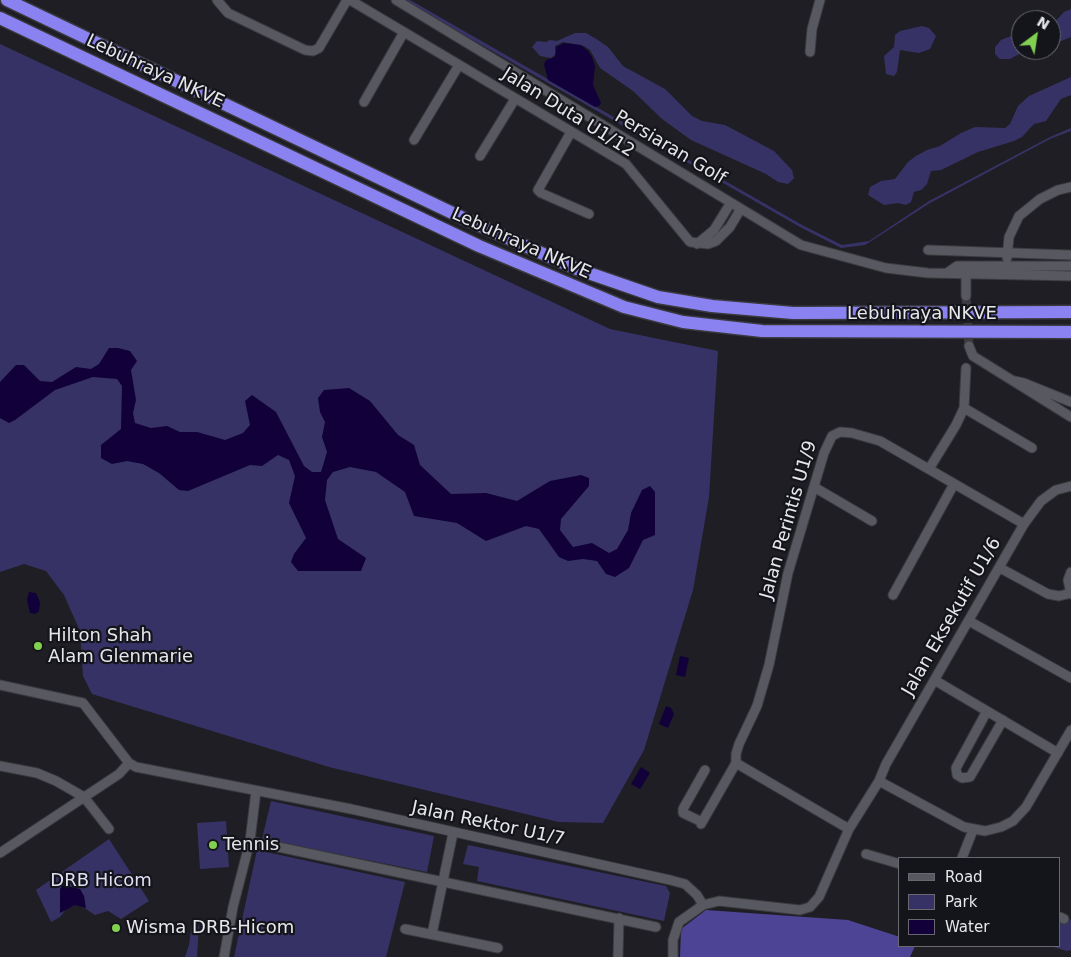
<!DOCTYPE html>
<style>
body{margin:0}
#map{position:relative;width:1071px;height:957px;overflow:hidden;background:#1e1e24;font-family:"DejaVu Sans",sans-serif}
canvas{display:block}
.legend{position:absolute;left:898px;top:857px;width:162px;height:90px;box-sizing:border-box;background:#14141b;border:1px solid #68686e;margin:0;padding:6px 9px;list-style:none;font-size:15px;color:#e6e6eb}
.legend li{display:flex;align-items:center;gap:10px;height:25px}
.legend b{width:25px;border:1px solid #68686e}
.north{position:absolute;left:1011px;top:10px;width:50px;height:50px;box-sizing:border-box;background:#14141b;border:1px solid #68686e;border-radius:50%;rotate:31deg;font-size:14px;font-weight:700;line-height:20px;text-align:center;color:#e6e6eb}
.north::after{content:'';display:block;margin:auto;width:18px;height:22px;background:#82d050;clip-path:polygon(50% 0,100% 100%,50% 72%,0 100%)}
</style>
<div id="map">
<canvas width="1071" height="957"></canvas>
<ul class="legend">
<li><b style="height:6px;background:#585860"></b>Road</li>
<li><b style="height:14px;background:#373265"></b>Park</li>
<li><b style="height:14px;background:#11003a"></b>Water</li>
</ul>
<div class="north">N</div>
</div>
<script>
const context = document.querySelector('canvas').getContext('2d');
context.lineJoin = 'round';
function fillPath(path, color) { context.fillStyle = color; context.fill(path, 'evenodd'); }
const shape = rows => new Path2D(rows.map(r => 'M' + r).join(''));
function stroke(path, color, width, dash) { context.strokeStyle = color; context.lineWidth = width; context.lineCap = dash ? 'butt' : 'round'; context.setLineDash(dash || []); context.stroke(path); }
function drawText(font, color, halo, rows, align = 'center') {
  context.font = font + ' "DejaVu Sans",sans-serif'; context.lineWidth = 4.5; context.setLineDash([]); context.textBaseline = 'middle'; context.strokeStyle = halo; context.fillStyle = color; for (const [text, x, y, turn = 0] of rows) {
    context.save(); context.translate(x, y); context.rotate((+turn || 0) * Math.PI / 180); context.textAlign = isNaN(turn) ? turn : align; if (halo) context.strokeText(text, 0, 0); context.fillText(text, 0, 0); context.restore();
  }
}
const green = shape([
 [403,0,410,0,802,225,842,245,869,241,929,201,1050,137,1071,128,1071,131,1050,139,930,203,865,245,841,248,800,227],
 [1071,9,1071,37,1051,45,1051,26,1064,12],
 [922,26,929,28,936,36,930,49,919,53,900,50,897,72,894,76,886,74,884,56,894,47,895,35,900,31],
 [1021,32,1021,50,1036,50,1023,52,1010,59,1000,59,995,54,995,47,1001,40],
 [575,33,586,33,598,40,608,47,623,66,665,89,692,116,702,121,725,125,774,151,792,170,794,178,788,184,778,182,766,174,691,140,662,119,633,91,600,68,590,50,584,46,563,42,555,46,556,54,551,58,540,56,532,47,537,41,546,42,550,40,557,41],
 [0,44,610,329,718,351,709,497,693,590,644,750,603,823,559,822,329,767,92,694,83,676,80,631,64,595,46,571,24,564,0,572],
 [1071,77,1071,95,1061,99,1046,121,1034,124,1022,137,1014,141,978,152,941,170,931,171,927,184,921,190,914,192,911,202,906,205,898,203,884,205,868,195,870,187,881,181,895,179,908,162,916,156,927,150,940,146,961,133,975,127,1005,128,1010,124,1018,106,1029,96],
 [271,801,434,836,427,872,262,839],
 [226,821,229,867,200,869,197,823],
 [109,839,149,901,121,919,108,911,95,915,80,905,75,905,66,909,60,917,51,922,36,890],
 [468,845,666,886,670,893,664,921,477,881,479,867,463,864],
 [257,850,405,882,386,957,234,957],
 [1071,919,1071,950,1067,951,1050,946,1060,946,1060,923,1065,924],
 [192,924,199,926,197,957,185,957,189,945]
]);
const forest = shape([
 [706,910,848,920,900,937,900,946,915,946,910,957,680,957,681,929]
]);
const water = shape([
 [564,43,581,45,588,51,592,57,595,66,593,85,601,103,599,106,595,107,548,80,544,64,546,60,555,57,556,47],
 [109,348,118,348,130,351,137,361,131,370,136,400,133,413,135,423,151,428,167,426,180,432,197,432,225,440,243,433,250,425,245,401,252,395,276,412,304,466,312,472,321,472,327,452,322,437,325,422,320,412,318,398,324,390,349,388,370,401,398,435,414,445,420,465,451,494,486,493,517,501,550,481,581,475,589,478,589,486,561,519,560,530,573,547,592,543,609,553,617,549,628,530,631,513,642,490,650,486,655,492,655,535,643,540,629,568,615,577,606,574,597,561,583,559,568,561,559,557,539,529,526,526,486,541,457,523,414,516,405,492,376,472,350,467,333,472,327,480,325,500,338,539,366,558,361,571,298,571,291,562,294,554,306,538,289,503,295,476,289,460,278,455,262,466,250,465,188,491,179,490,159,473,143,464,127,461,112,464,101,458,101,445,121,429,122,386,117,379,93,377,55,390,15,420,9,423,0,418,0,382,16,365,24,365,40,381,52,382,76,367,91,369,99,364],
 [29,592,36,593,40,602,39,611,35,614,30,613,27,600],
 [680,656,689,658,685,677,676,675],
 [666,706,671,708,674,714,668,728,659,724],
 [641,767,650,773,640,789,631,784],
 [63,885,80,889,84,896,86,908,75,905,60,913,60,889]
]);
const minorTunnel = shape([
 [966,296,969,346]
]);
const minor = shape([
 [217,0,228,13,305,50,313,51,319,48,347,0],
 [350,0,626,164,690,242,708,244,716,241,730,227,740,210],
 [396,0,801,245,886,268,928,273,1071,276],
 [810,52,812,29,820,0],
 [364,102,404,32],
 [571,132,538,190,541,193,589,214],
 [414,140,459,65],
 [480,156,515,99],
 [697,244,714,230,730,204],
 [928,250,1071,255],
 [1007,258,1009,237,1019,216,1040,199,1058,190,1071,187],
 [947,273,957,266,1071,266],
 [966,296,966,271],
 [969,346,973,356,1071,417],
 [1015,381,1024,383,1071,402],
 [964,408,1032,448],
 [929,469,956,425,964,408,966,368],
 [1071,486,1056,490,1041,501,1024,524,886,764,879,781,964,827,985,831,1001,827,1013,821,1026,807,1071,730],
 [814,487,872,521],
 [1000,568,1048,594,1059,596,1071,593],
 [1071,572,1068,580,1071,594],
 [893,595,954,484],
 [969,621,1071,678],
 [936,681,1058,753],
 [0,685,83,703,129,763,136,767,351,809,670,880,685,884,697,895,703,905],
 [987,711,956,768,957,775,962,778,970,777,1003,720],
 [736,763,849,829],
 [0,766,37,773,56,781,84,797,109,829],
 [702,822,683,813,683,809,705,770],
 [701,824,736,763,736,754,739,744,757,706,769,665,788,573,824,453,832,436,840,432,852,433,880,441,1024,524],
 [250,841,656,927],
 [0,853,119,774,129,763],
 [866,854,900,864],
 [962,858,973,830],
 [1060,917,1064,919],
 [405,929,498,948],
 [432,934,453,833],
 [224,957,233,907,250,841,256,791],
 [618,957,619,918],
 [673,957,673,940,679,922,703,905,719,901,800,910,810,907,819,897,849,829,879,781]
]);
const highway = shape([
 [7,0,467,220,577,269,658,297,712,306,793,313,1071,312],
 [0,18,479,246,624,307,683,322,762,331,1071,332]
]);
const markers = [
 [38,646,5,"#82d050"],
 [213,845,5,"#82d050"],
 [116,928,5,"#82d050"]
];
const streetNames = [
 ["Lebuhraya NKVE",155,72,25],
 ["Jalan Duta U1/12",568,113,32],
 ["Persiaran Golf",670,148,31],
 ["Lebuhraya NKVE",521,244,24],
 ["Lebuhraya NKVE",922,314],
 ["Jalan Perintis U1/9",789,520,-74],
 ["Jalan Eksekutif U1/6",952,617,-60],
 ["Jalan Rektor U1/7",488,824,12]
];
const poiNames = [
 ["Hilton Shah",48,636],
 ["Alam Glenmarie",48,657],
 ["Tennis",223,845],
 ["Wisma DRB-Hicom",126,928]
];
const parkNames = [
 ["DRB Hicom",101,881]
];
fillPath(green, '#373265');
fillPath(forest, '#4e4495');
fillPath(water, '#11003a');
stroke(minorTunnel, '#3c3c42', 9, [9, 4.5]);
stroke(minor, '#39393e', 11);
stroke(highway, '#39393e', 15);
stroke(minor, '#585860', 9);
stroke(highway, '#8b82f1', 12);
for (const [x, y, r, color] of markers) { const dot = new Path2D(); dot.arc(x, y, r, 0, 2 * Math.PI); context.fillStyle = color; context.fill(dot); stroke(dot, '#14141b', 2); }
drawText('18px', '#e6e6eb', '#14141b', streetNames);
drawText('18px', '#e6e6eb', '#14141b', poiNames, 'left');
drawText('18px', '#dedef5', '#14141b', parkNames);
</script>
